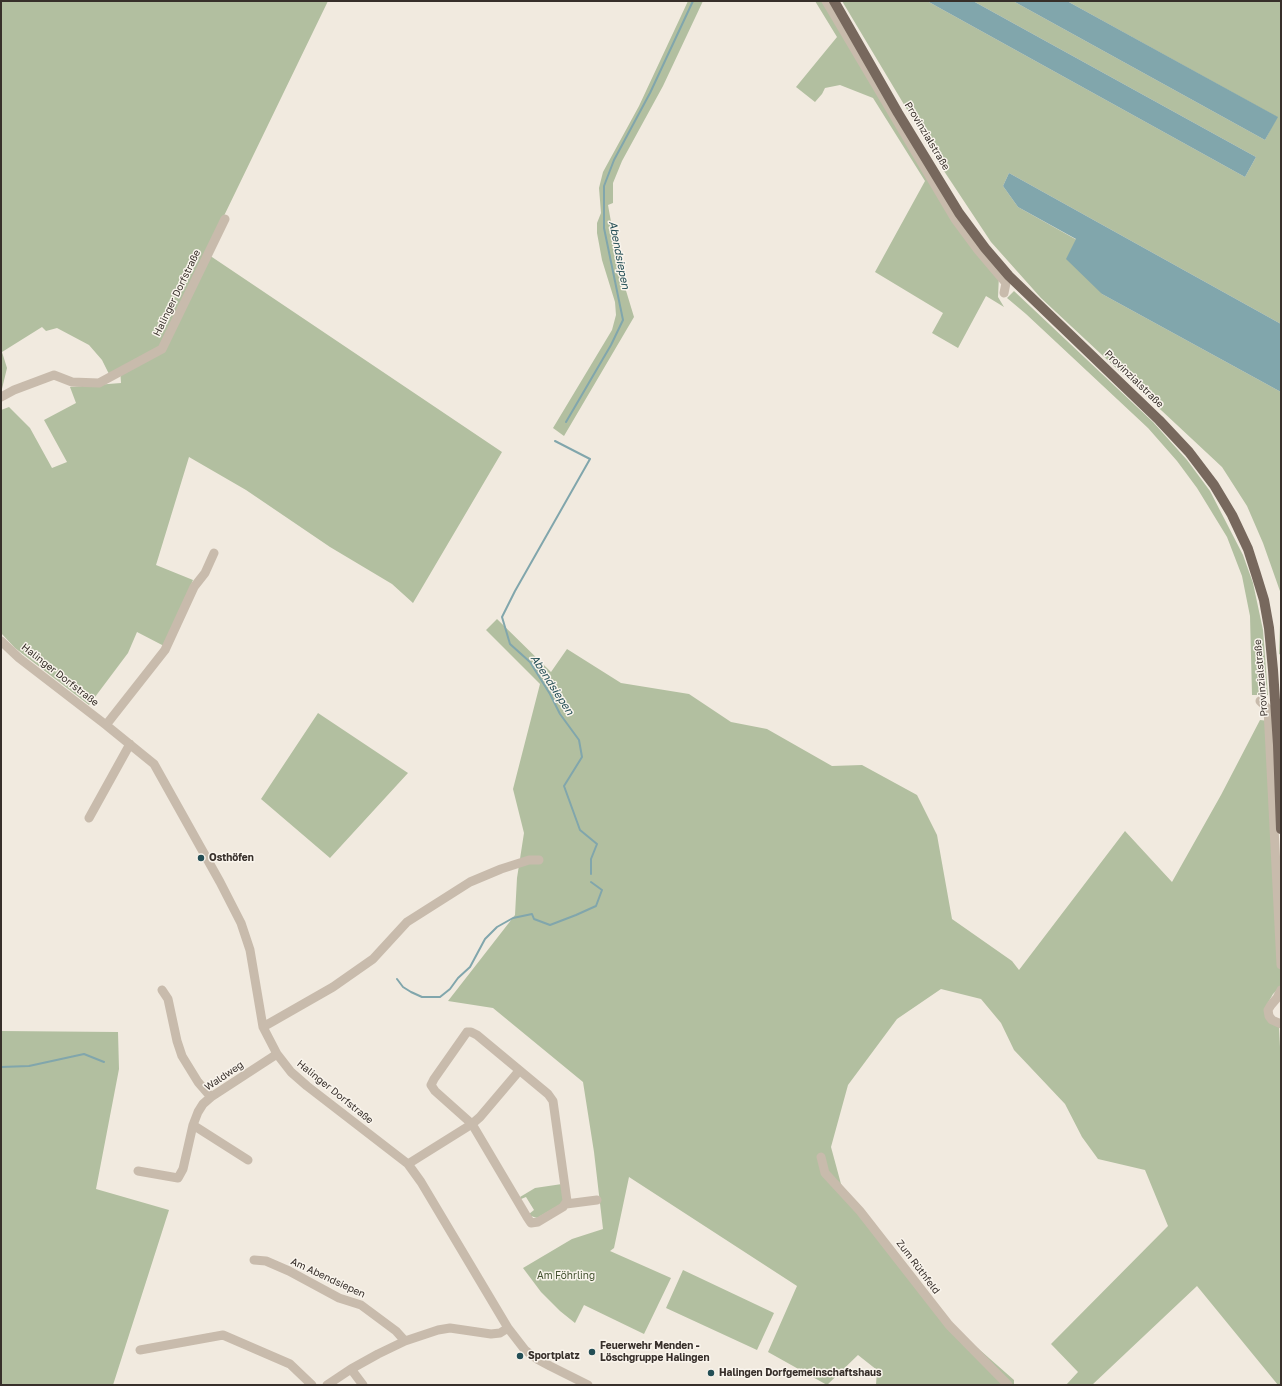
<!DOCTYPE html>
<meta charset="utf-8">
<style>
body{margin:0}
#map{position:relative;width:1282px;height:1386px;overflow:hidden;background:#f1eadf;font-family:"Golos Text",sans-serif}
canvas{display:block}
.frame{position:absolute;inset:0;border:2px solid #372f2a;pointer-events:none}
</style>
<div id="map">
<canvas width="1282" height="1386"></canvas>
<div class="frame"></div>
</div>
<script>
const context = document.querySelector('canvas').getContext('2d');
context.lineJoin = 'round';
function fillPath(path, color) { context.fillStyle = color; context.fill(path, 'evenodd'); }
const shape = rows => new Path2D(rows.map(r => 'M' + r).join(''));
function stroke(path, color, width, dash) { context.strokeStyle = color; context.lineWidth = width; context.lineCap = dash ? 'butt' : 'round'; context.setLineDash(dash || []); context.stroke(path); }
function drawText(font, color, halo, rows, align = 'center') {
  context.font = font + ' "Golos Text",sans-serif'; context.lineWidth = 3; context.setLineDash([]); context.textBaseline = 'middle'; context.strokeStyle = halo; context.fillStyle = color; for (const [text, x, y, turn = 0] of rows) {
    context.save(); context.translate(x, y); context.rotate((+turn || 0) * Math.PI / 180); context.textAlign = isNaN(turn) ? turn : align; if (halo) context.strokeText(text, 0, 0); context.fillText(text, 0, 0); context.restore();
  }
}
const green = shape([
 [1,1,328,1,206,253,502,452,413,603,392,584,330,547,246,490,189,457,156,565,193,580,164,646,137,632,128,653,89,705,15,648,1,633,1,410,9,407,30,428,52,468,67,462,44,420,76,403,70,387,121,383,120,368,109,374,102,360,89,345,57,328,46,331,42,327,2,352,7,368,1,393],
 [688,1,703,1,663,86,622,161,613,183,613,203,608,205,616,250,624,284,634,317,564,436,553,428,612,330,616,315,615,302,602,260,597,233,597,223,601,213,599,188,603,172,639,106],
 [815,1,826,1,999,275,998,297,1004,307,986,296,958,348,932,333,943,313,875,272,925,181,873,98,840,85,825,88,822,94,815,102,796,87,837,37],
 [842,1,927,1,1245,177,1256,157,973,1,1013,1,1265,140,1277,117,1067,1,1281,1,1281,324,1009,173,1003,186,1018,207,1077,240,1102,294,1281,392,1281,655,1279,654,1281,594,1263,543,1247,506,1222,467,1041,298,991,242,942,168],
 [1014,291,1153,422,1187,460,1210,491,1243,555,1253,583,1263,630,1268,695,1252,695,1250,616,1242,576,1227,537,1197,488,1177,461,1148,428,1026,314,1007,298],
 [497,619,551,672,567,649,621,683,689,694,731,722,767,729,832,766,862,765,917,795,937,835,952,919,1012,961,1019,970,1125,831,1172,882,1221,795,1260,720,1269,721,1281,986,1273,994,1265,1008,1279,1027,1281,1067,1281,1385,1278,1385,1197,1286,1092,1385,1066,1385,1078,1372,1051,1344,1168,1226,1145,1170,1098,1159,1082,1137,1065,1104,1014,1050,1001,1023,981,999,941,989,897,1019,848,1085,831,1147,841,1184,931,1307,1014,1380,1014,1385,876,1385,877,1370,858,1355,827,1385,768,1352,797,1286,629,1177,614,1248,610,1251,671,1278,644,1334,584,1305,575,1323,560,1311,541,1292,523,1268,572,1239,603,1229,594,1152,583,1082,493,1008,448,1001,515,915,517,878,524,833,513,789,540,684,486,630],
 [318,713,408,773,330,858,261,799],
 [1,1031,118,1032,119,1069,96,1189,169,1210,113,1385,1,1385],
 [562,1184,564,1199,561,1204,537,1218,531,1216,529,1214,534,1210,526,1197,521,1199,520,1197,535,1188],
 [683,1270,774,1313,757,1350,666,1308]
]);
const water = shape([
 [927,1,973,1,1256,157,1245,177],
 [1013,1,1067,1,1278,117,1265,140],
 [1009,173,1281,324,1281,392,1102,294,1066,259,1076,239,1018,207,1003,186]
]);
const stream = shape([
 [566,422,611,345,623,320,604,228,604,186,614,160,650,93,693,1],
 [555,441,590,459,515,591,502,617,510,644,530,662,550,694,560,714,579,740,582,757,564,786,580,830,597,844,591,859,591,874],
 [397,979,403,987,411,992,422,997,440,997,450,989,458,978,470,967,485,939,497,927,513,918,532,914,534,919,550,925,576,915,596,906,602,890,591,882],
 [1,1067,29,1066,84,1054,104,1062]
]);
const minor = shape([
 [826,1,955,219,978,250,1006,283,1004,293],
 [1,397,14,390,54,375,72,382,99,383,162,349,225,219],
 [1,641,19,658,106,725,154,764,220,882,241,923,250,950,263,1027,277,1054,291,1072,307,1086,408,1164,421,1182,508,1328,525,1350,537,1359,550,1366,588,1385],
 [1260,701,1268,709,1281,965],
 [106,725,165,650,194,587,205,573,214,553],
 [89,818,130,744],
 [162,990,168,999,177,1041,182,1056,198,1082,211,1097],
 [1281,990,1277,998,1271,1005,1268,1010,1269,1016,1272,1020,1281,1024],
 [263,1027,333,987,373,959,407,922,470,882,501,869,529,860,539,860],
 [467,1032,471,1032,477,1035,548,1094,553,1101,567,1201,563,1207,538,1222,531,1223,527,1217,472,1124,435,1091,431,1085,434,1079,467,1032],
 [193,1125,248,1160],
 [821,1157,825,1173,860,1211,949,1325,1008,1385],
 [408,1164,472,1124,480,1117,519,1071],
 [138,1171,178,1178,183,1169,193,1125,198,1112,203,1104,211,1097,277,1054],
 [566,1204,597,1200],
 [254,1260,266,1261,289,1271,339,1298,361,1305,396,1331,405,1341],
 [140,1350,223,1335,290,1364,312,1385],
 [351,1369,363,1385],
 [327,1385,351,1369,378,1354,405,1341,438,1330,450,1328,491,1334,500,1333,508,1328]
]);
const major = shape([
 [834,1,898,113,959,213,985,248,1009,276,1159,420,1189,452,1214,485,1232,515,1248,549,1256,574,1264,600,1269,628,1273,670,1278,745,1281,829]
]);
const markers = [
 [201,858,4,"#234e55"],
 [592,1352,4,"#234e55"],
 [520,1356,4,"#234e55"],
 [711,1373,4,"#234e55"]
];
const streetNames = [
 ["Provinzialstraße",927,136,59],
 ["Halinger Dorfstraße",177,293,-64],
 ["Provinzialstraße",1134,379,44],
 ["Halinger Dorfstraße",60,675,38],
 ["Provinzialstraße",1261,678,-95],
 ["Waldweg",224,1076,-34],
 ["Halinger Dorfstraße",335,1092,39],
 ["Zum Rüthfeld",918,1267,53],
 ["Am Abendsiepen",328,1278,25]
];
const poiNames = [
 ["Osthöfen",209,858],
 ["Feuerwehr Menden -",600,1346],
 ["Löschgruppe Halingen",600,1358],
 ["Sportplatz",528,1356],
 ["Halingen Dorfgemeinschaftshaus",719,1373]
];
const parkNames = [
 ["Am Föhrling",566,1276]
];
const waterNames = [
 ["Abendsiepen",619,255,79],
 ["Abendsiepen",552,685,57]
];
fillPath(green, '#b2bfa0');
fillPath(water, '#81a6ac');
stroke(stream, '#81a6ac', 2);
stroke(minor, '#c8bbac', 9);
stroke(major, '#77685d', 10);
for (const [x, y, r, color] of markers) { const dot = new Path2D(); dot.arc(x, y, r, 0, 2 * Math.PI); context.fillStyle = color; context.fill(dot); stroke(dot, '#f9f4ec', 1.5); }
drawText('10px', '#372f2a', '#f9f4ec', streetNames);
drawText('bold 10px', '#372f2a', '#f9f4ec', poiNames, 'left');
drawText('10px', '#445330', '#f9f4ec', parkNames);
drawText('italic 11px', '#234e55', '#f9f4ec', waterNames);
</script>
